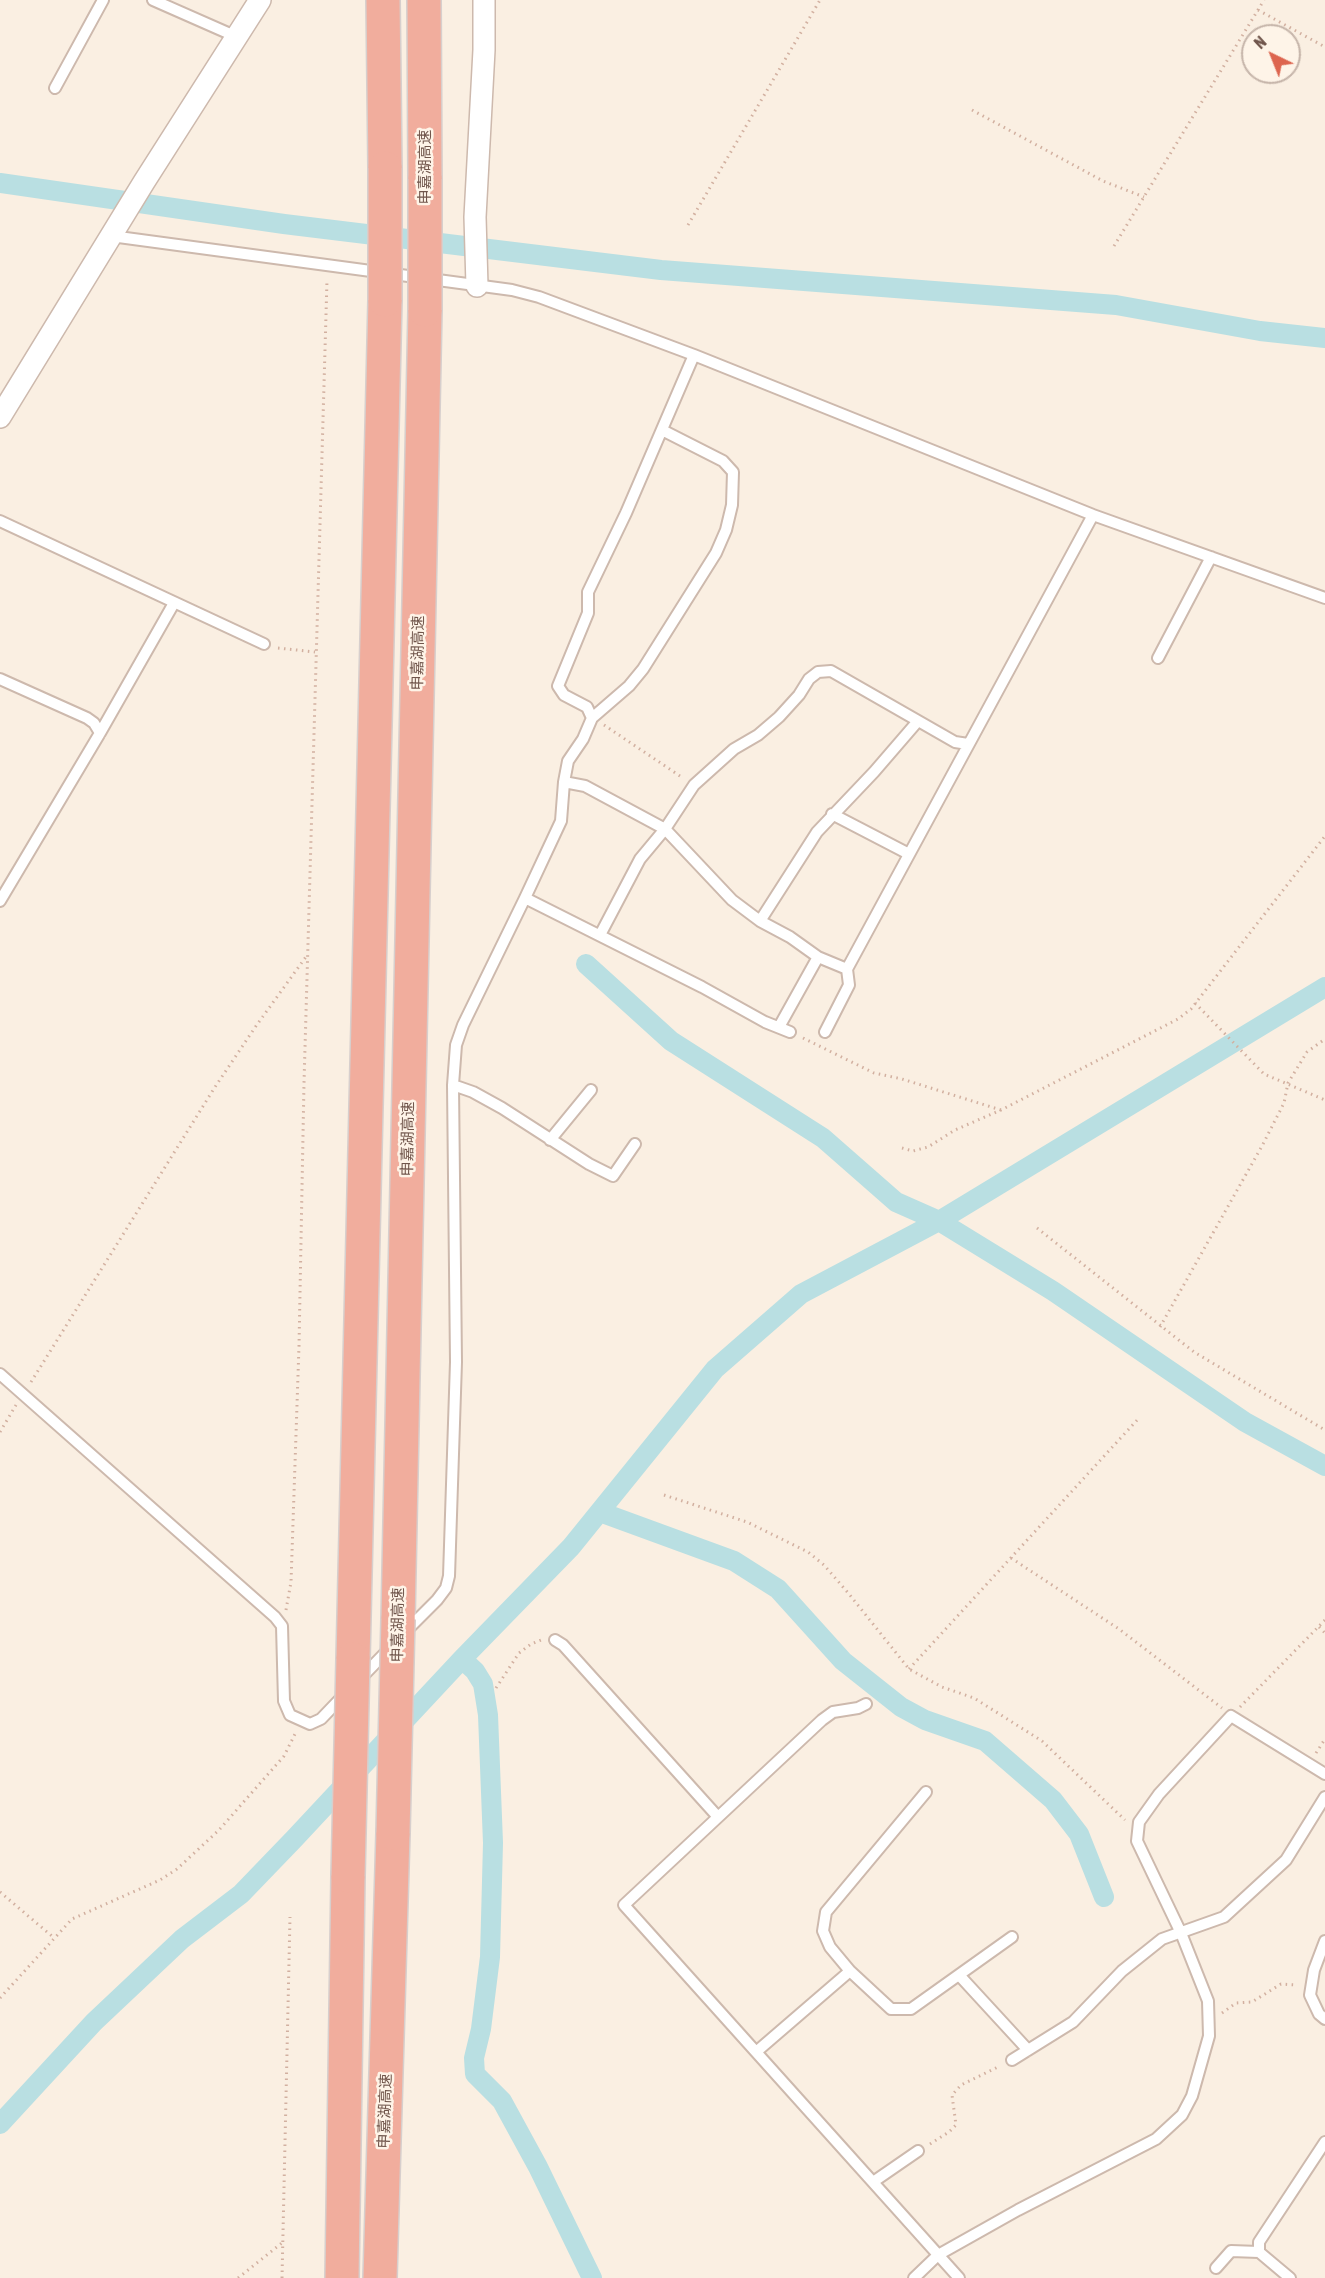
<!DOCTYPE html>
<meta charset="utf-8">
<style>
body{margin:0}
#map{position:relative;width:1325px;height:2278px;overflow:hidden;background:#faefe2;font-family:"Asap Condensed",sans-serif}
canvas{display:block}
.north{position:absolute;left:1241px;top:24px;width:60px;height:60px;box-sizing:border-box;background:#fef4e8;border:2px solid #c5b4a9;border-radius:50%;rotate:317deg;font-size:16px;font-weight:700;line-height:24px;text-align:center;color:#70554b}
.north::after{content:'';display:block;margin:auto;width:21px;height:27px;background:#dd654f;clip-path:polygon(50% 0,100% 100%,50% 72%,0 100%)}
</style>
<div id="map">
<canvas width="1325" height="2278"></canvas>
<div class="north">N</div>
</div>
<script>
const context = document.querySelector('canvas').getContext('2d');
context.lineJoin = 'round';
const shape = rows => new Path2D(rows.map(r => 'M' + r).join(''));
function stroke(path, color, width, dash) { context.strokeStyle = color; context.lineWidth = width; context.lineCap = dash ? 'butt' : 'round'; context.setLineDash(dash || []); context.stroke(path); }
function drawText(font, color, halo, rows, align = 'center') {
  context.font = font + ' "Asap Condensed","Noto Sans SC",sans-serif'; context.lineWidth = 5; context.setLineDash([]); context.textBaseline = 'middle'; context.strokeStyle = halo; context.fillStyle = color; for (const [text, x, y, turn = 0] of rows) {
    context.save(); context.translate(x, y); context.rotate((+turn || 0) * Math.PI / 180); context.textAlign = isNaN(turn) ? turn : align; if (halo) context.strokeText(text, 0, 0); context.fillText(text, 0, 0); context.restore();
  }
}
const canal = shape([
 [0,183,284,224,661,270,1116,305,1260,331,1325,338],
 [586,964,671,1041,823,1138,896,1202,939,1221,1053,1291,1245,1422,1325,1466],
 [600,1512,734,1561,778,1589,843,1661,901,1707,925,1720,985,1741,1053,1800,1079,1834,1104,1897],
 [462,1659,475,1671,483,1684,488,1715,493,1843,490,1957,481,2029,474,2058,475,2074,502,2101,538,2167,592,2278],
 [0,2124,94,2022,182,1939,241,1894,294,1839,462,1659,571,1547,715,1369,801,1294,939,1221,1325,987]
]);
const path = shape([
 [1258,10,1325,47],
 [972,110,1103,181,1144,197],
 [688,225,820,0],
 [1114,246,1264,0],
 [278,648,315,652],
 [604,725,683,778],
 [1195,1003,1264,1074,1325,1100],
 [803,1038,874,1073,902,1079,1001,1110],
 [902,1148,913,1151,928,1147,955,1130,1001,1110,1178,1019,1191,1009,1325,836],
 [1037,1228,1194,1352,1325,1430],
 [1160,1327,1262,1146,1284,1103,1288,1083,1307,1052,1325,1039],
 [31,1382,215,1087,256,1026,308,954],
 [0,1432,16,1405],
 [664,1495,747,1522,808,1552,824,1565,849,1594,909,1669,942,1687,974,1698,1042,1741,1125,1820],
 [1011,1558,1119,1629,1222,1708],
 [286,1610,291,1582,299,1346,304,1083,327,280],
 [1319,1627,1325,1633],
 [909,1669,1139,1418],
 [496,1688,519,1653,531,1644,541,1640],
 [1240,1707,1325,1620],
 [1316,1753,1325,1739],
 [0,1892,53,1937],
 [0,1998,72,1919,160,1880,177,1869,219,1830,284,1756,296,1732],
 [1222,2013,1236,2003,1252,2002,1281,1984,1297,1985],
 [930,2144,949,2132,956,2125,952,2095,961,2085,1000,2066],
 [238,2278,283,2242],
 [282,2278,290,1917]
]);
const lane = shape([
 [153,0,237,37],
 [55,88,103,0],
 [111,236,512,290,539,297,694,355,1093,515,1325,598],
 [0,521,264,644],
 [1158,658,1211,557],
 [0,679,87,718,94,723,100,733],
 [592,718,629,686,643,669,716,553,726,530,732,505,733,472,723,461,662,430],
 [564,782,585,786,665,829,732,900,760,921,790,937,818,957,847,969],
 [832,814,909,854],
 [525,898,702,987,765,1022,790,1032],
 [0,901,100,733,174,603],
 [760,921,817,832,874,772,918,721],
 [600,935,640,859,665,829,694,785,734,749,758,735,779,717,799,695,809,679,818,672,831,671,955,742,968,744],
 [779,1027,818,957],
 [825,1032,849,985,847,969,1093,515],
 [453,1085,473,1092,502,1108,589,1164,613,1176,635,1144],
 [550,1140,591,1090],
 [0,1374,275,1617,282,1626,284,1701,290,1715,310,1724,321,1719,344,1695],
 [405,1632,437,1600,446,1588,449,1576,456,1362,453,1085,456,1045,463,1025,525,898,561,821,564,782,568,761,583,739,592,718,587,707,564,695,558,686,588,613,588,592,626,513,694,355],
 [555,1640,563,1645,718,1817],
 [359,1680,390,1648],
 [866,1704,858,1708,833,1712,822,1720,624,1905,959,2278],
 [926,1792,826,1912,823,1931,830,1947,850,1971,891,2009,911,2009,1012,1937],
 [1325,1941,1314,1970,1310,1995,1319,2014,1325,2019],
 [959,1975,1028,2050],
 [756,2052,850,1971],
 [1012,2060,1073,2022,1122,1971,1162,1939,1224,1917,1286,1860,1325,1797],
 [873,2182,918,2151],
 [1216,2268,1231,2251,1259,2252],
 [914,2278,938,2255,1018,2210,1156,2139,1182,2115,1192,2096,1209,2036,1208,2001,1181,1933,1137,1841,1139,1822,1159,1794,1231,1716,1325,1774],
 [1290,2278,1259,2252,1259,2242,1325,2142]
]);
const street = shape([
 [477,286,475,217,484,50,484,0],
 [0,417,144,182,260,0]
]);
const highway = shape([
 [383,0,385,168],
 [424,0,425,179],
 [398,1619,425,310],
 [353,1659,385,300],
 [342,2278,348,1876],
 [380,2278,393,1833]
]);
const highwayBridge = shape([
 [385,300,385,168],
 [425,310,425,179],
 [393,1833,398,1619],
 [348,1876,353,1659]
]);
const streetNames = [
 ["申嘉湖高速",425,167,-90],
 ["申嘉湖高速",418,653,-89],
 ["申嘉湖高速",408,1139,-89],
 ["申嘉湖高速",398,1625,-89],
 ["申嘉湖高速",385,2111,-88]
];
stroke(canal, '#b9dfe2', 20);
stroke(lane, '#cdb9ad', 14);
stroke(street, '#cdb9ad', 24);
stroke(highway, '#d7cfcd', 36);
stroke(path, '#d2b0a0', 3, [1.5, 4.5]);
stroke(lane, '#fff', 10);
stroke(street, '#fff', 21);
stroke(highway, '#f1ad9d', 33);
stroke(highwayBridge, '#d7cfcd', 36, []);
stroke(highwayBridge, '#f1ad9d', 33);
drawText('15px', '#70554b', '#fef4e8', streetNames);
</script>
